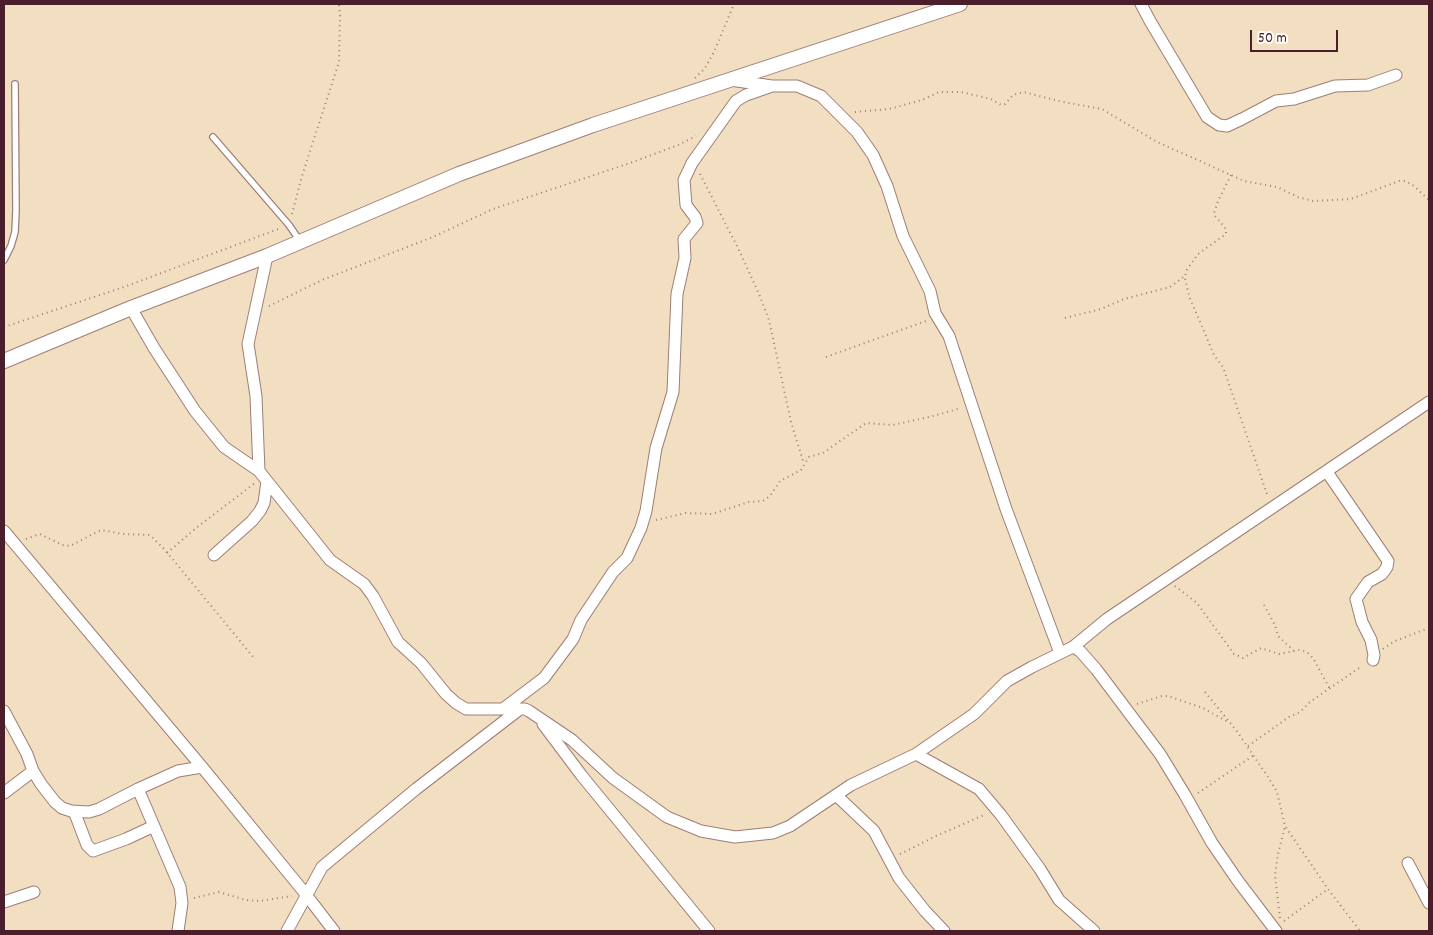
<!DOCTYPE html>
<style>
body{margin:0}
#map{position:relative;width:1433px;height:935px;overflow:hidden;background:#f2dec1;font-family:Dekko,sans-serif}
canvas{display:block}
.frame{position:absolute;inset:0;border:5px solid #4a1f2b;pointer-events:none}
.scale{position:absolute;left:1250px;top:30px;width:88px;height:22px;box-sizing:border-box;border:2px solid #4a1f2b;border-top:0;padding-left:6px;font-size:15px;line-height:18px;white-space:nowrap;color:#4a1f2b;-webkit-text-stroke:4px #fdfcf7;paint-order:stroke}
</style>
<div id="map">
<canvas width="1433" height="935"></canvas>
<div class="frame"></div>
<div class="scale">50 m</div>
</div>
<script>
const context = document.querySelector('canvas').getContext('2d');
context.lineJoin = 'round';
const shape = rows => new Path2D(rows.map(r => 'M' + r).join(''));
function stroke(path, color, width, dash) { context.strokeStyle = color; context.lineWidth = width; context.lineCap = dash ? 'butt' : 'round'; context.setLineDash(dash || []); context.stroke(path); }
const path = shape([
 [695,78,705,68,714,52,734,4],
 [855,112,889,109,922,100,939,92,961,92,991,99,1001,105,1005,104,1013,95,1024,92,1063,102,1102,109,1157,142,1202,162,1244,181,1277,187,1298,197,1313,201,1351,199,1399,181,1406,181,1414,186,1429,200],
 [700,174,738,248,759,294,769,320,791,422,804,464],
 [1231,175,1218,201,1214,213,1215,216,1226,229,1226,234,1198,254,1186,271,1185,278,1189,296,1206,336,1214,355,1223,367,1268,497],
 [292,214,302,176,339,62,340,16,339,4],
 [269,306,322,280,433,237,493,209,633,162,678,145,696,136],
 [1065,318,1101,309,1124,299,1170,287,1186,275],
 [4,327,124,287,281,228],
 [826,357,926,321],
 [656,520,686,513,712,514,749,502,763,501,770,496,780,481,801,470,809,457,823,453,866,423,893,425,933,416,961,408],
 [26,539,40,534,62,545,70,546,101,530,123,534,149,535,153,538,165,550,254,658],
 [167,553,196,528,255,483],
 [1175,586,1197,603,1234,654,1243,658,1261,648,1279,654,1299,650,1307,652,1313,658,1330,689],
 [1264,605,1275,625,1278,636,1294,651],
 [1383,649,1395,641,1429,628],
 [1205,692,1236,730,1268,777,1277,792,1285,826,1328,889,1360,931],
 [1137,704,1162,696,1168,696,1203,708,1228,722],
 [1248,746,1289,717,1300,712,1310,702,1362,666],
 [1198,793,1254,755],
 [900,854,936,836,986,814],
 [194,898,219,892,246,900,259,901,292,896],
 [1280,918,1275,875,1278,854,1285,826],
 [1284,921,1328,889]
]);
const service = shape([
 [213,137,289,225,300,241],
 [4,260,11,246,15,232,16,210,15,84]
]);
const minor = shape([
 [1141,4,1150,21,1207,117,1219,125,1227,126,1242,119,1276,101,1294,99,1335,86,1368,85,1396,75],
 [730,80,772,86,797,86,821,96,857,132,873,155,887,186,903,236,930,291,935,313,949,336,1006,509,1060,653],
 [131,308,154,348,195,411,224,447,259,471,330,560,364,584,373,596,398,642,421,663,446,694,456,703,466,709,525,709,529,711,572,740,613,778,667,817,701,831,735,837,773,833,790,826,851,785,916,754,974,714,1007,681,1032,667,1073,647,1107,619,1429,402],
 [259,471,256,396,248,344,267,256],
 [1327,472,1388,561,1387,567,1382,574,1368,582,1356,599,1362,622,1371,640,1374,655,1373,660],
 [4,531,202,767,304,892,334,931],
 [214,555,252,521,260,511,264,503,267,481],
 [1073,647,1080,651,1096,669,1160,754,1185,795,1212,843,1238,881,1276,931],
 [503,709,544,678,573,639,581,620,613,572,627,558,641,528,646,511,656,448,673,392,677,294,685,258,684,239,697,223,695,217,686,205,684,180,692,163,736,101,746,95,772,86],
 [4,711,27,754,33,771,41,784,55,802,62,808,71,811,89,812,99,809,138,789,178,771,202,767],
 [543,724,582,776,709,931],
 [916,754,979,789,1001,815,1040,869,1059,900,1094,931],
 [138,789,180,887,182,903,178,931],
 [4,793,33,771],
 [836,795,874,831,899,878,925,911,944,931],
 [74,811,87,845,93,851,126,839,154,826],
 [1408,863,1429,903],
 [4,902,34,892],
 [287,931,322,867,416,789,520,709]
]);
const tertiary = shape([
 [4,361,131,308,267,256,459,174,593,125,960,4]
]);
stroke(service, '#9e7e76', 8);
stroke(minor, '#9e7e76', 13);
stroke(tertiary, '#9e7e76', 16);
stroke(path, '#9e7e76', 2, [1, 4]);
stroke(service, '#fff', 5.5);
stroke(minor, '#fff', 11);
stroke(tertiary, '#fff', 14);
</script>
